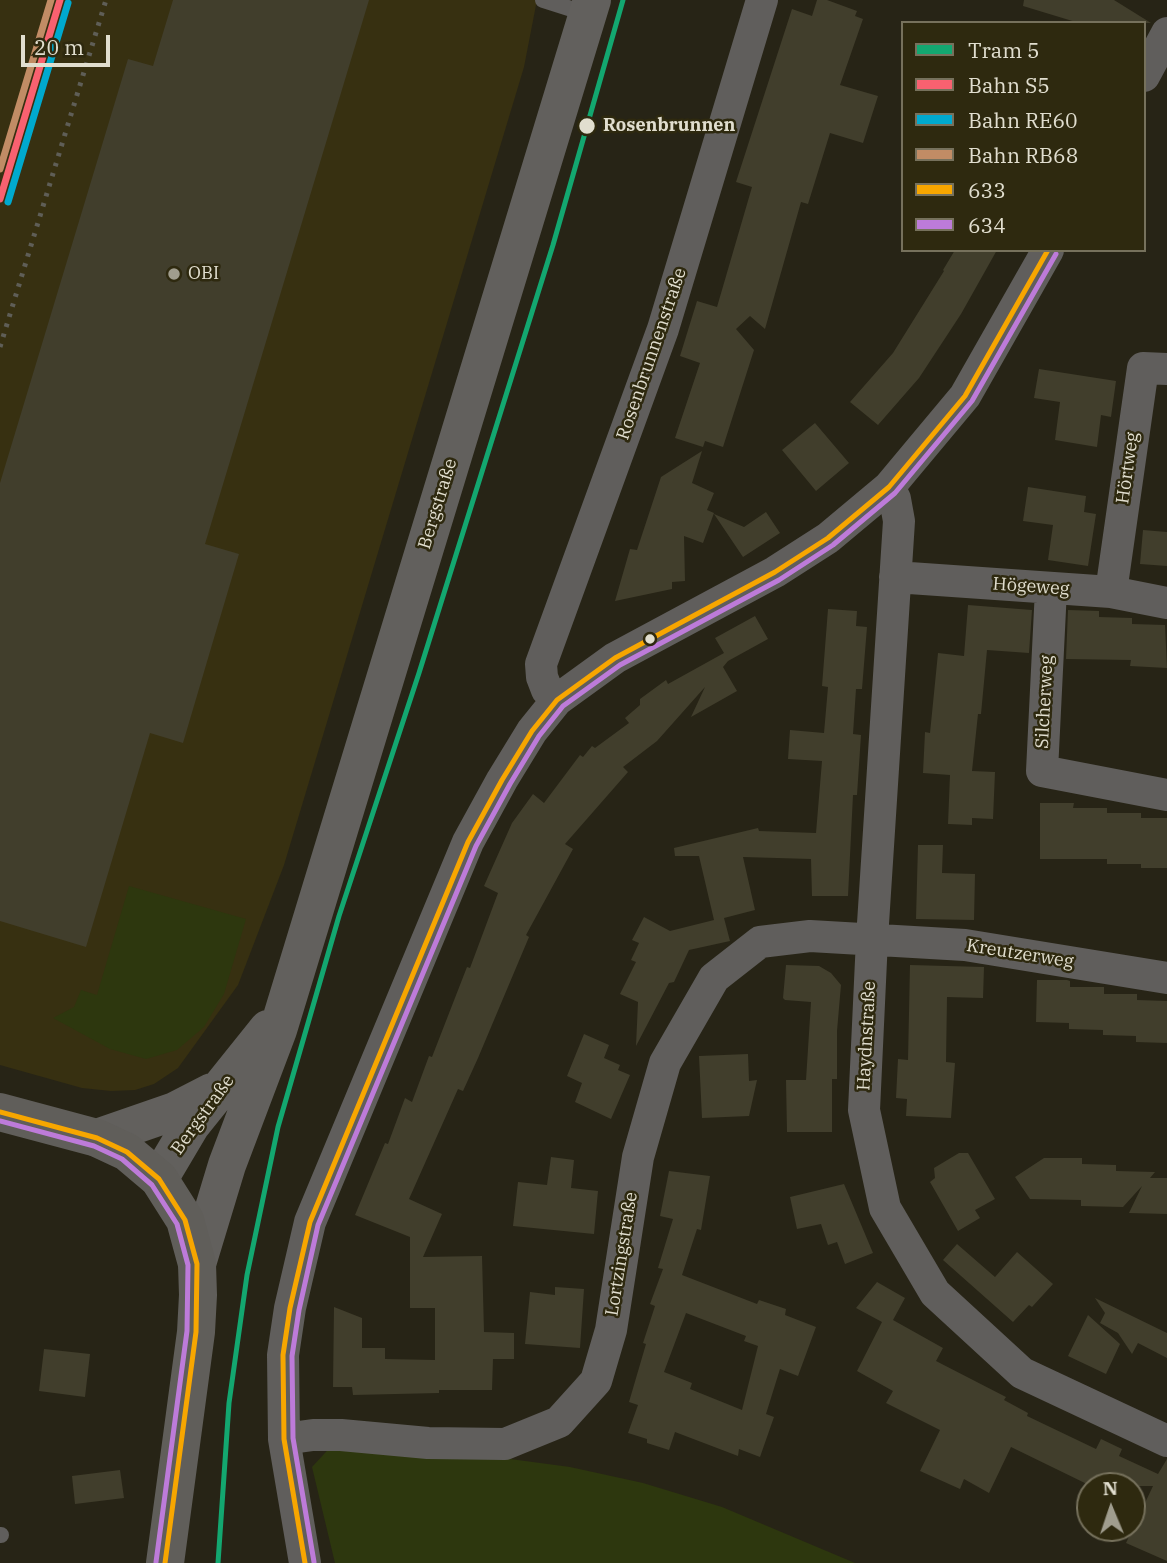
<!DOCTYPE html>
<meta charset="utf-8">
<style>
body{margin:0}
#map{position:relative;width:1167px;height:1563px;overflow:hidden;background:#272416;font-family:"IBM Plex Serif",serif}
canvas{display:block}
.legend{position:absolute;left:901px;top:21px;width:245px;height:231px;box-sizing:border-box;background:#2e290f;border:2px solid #76715c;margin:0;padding:9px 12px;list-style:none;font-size:21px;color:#e1decf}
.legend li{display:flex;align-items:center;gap:14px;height:35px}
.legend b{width:35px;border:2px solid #76715c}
.north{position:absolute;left:1076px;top:1472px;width:70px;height:70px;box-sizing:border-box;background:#2e290f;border:2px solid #76715c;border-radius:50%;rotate:358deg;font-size:19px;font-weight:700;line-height:28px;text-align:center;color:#e1decf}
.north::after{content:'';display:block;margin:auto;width:24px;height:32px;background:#a09d8e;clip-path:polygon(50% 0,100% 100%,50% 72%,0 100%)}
.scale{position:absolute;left:21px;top:35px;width:89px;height:32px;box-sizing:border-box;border:4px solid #e1decf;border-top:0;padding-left:9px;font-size:21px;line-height:24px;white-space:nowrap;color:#e1decf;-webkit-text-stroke:5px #2e290f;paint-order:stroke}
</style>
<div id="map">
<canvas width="1167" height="1563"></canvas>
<ul class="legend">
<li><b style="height:9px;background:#13a770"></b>Tram 5</li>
<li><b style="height:9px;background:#f96170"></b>Bahn S5</li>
<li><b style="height:9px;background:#00a9ce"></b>Bahn RE60</li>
<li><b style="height:9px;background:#c18c65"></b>Bahn RB68</li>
<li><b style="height:9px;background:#f7a600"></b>633</li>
<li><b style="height:9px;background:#bd7bd9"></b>634</li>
</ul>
<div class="north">N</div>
<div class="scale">20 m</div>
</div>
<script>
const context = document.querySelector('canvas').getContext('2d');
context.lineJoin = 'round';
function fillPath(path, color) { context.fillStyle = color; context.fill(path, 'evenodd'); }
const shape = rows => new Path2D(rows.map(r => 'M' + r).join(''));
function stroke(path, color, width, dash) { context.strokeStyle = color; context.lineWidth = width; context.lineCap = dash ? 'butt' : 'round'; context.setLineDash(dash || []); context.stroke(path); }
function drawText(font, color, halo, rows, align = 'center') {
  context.font = font + ' "IBM Plex Serif",serif'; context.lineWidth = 5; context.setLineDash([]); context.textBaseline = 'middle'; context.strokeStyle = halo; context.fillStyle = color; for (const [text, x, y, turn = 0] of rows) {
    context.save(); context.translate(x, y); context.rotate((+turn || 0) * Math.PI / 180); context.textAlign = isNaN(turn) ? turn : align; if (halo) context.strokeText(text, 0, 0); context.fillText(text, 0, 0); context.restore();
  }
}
const built = shape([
 [0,0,537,0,524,67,284,865,238,985,178,1068,154,1084,135,1090,111,1091,82,1088,0,1065]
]);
const green = shape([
 [129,886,246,919,224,994,204,1027,177,1050,146,1059,110,1049,53,1018,74,1007,81,990,97,995],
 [336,1441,458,1452,570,1467,643,1483,722,1507,855,1563,335,1563,312,1467]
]);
const building = shape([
 [173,0,369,0,205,544,239,554,214,638,183,743,150,733,86,947,0,921,0,483,128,59,153,66],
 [817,0,827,0,857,11,855,16,863,19,840,85,878,96,863,143,830,133,808,204,801,202,765,329,750,316,736,329,754,350,723,447,705,441,703,447,675,438,700,363,680,356,697,301,717,307,752,187,736,182,792,9,812,16],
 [1024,0,1114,0,1151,23,1079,23,1023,6],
 [955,250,997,250,961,314,919,378,878,425,850,402,893,353,944,271,943,270],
 [1039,369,1116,381,1111,417,1101,415,1097,447,1055,440,1060,402,1034,398],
 [815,423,849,463,816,491,782,450],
 [702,451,692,483,714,493,707,510,714,513,703,543,684,536,685,581,672,582,672,589,615,601,630,549,637,550,661,477],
 [1028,487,1086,496,1084,512,1096,514,1088,566,1048,560,1053,525,1023,521],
 [766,512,780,533,743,557,714,514,744,527],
 [1143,530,1167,532,1167,566,1140,564],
 [968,605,1032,610,1029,653,987,650,981,714,978,714,972,771,995,772,993,819,972,818,972,825,948,824,950,775,923,773,925,732,930,733,938,653,964,656],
 [828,609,857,611,856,626,867,627,862,689,856,689,853,734,861,735,857,795,853,795,848,896,812,896,811,859,743,857,755,910,724,918,730,941,689,950,674,982,669,983,636,1046,638,1002,620,994,636,962,631,960,639,943,632,940,644,917,670,931,714,920,699,856,675,856,674,848,758,828,759,831,816,833,822,761,788,759,790,730,824,733,828,687,822,686],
 [1068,610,1099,611,1099,617,1132,618,1132,624,1165,625,1167,668,1130,666,1131,660,1066,659],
 [755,616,768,639,728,661,723,667,737,691,691,717,705,687,657,741,623,767,628,772,565,844,573,849,526,935,529,937,478,1058,463,1091,458,1089,409,1199,442,1214,423,1257,482,1256,484,1332,514,1333,514,1359,493,1359,492,1390,439,1390,439,1393,353,1395,352,1387,333,1387,334,1307,362,1318,362,1348,385,1348,385,1359,435,1360,435,1308,410,1308,410,1237,355,1215,385,1143,388,1144,405,1098,412,1102,429,1056,432,1057,467,967,470,968,498,893,484,886,512,823,533,794,544,803,580,755,583,757,592,746,595,748,629,723,625,718,640,705,640,699,666,680,668,684,724,653,715,638],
 [1040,803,1074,803,1073,808,1107,808,1107,813,1141,813,1141,818,1167,818,1167,868,1141,868,1141,864,1107,864,1107,859,1040,859],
 [918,845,943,845,942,873,975,874,974,920,916,919],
 [786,965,819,966,831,973,841,985,837,1031,837,1079,832,1079,832,1132,787,1132,786,1080,806,1080,811,1002,785,1000,783,998],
 [910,965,984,967,983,998,947,997,946,1062,955,1063,951,1118,906,1116,907,1099,896,1098,898,1059,908,1060],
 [1037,980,1067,980,1070,981,1070,987,1104,987,1104,994,1137,994,1137,1000,1167,1001,1167,1043,1136,1042,1136,1036,1103,1035,1103,1030,1069,1029,1069,1023,1036,1022],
 [584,1034,609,1045,604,1058,620,1065,618,1070,630,1075,611,1119,575,1102,582,1083,567,1076],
 [748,1054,749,1081,757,1080,749,1116,702,1118,699,1056],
 [959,1153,968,1153,995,1199,975,1210,980,1218,958,1231,930,1182,935,1178,934,1168],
 [551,1157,574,1160,571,1188,598,1191,594,1234,513,1226,518,1182,547,1185],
 [1044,1158,1082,1158,1082,1164,1116,1165,1116,1171,1155,1172,1150,1178,1167,1178,1167,1214,1129,1213,1142,1186,1123,1207,1081,1206,1081,1200,1030,1199,1015,1177],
 [669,1171,710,1176,701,1230,697,1229,682,1275,757,1304,759,1300,786,1309,785,1315,816,1327,798,1376,780,1369,766,1414,774,1417,760,1457,739,1449,738,1456,675,1432,669,1450,647,1443,647,1439,628,1433,638,1405,629,1402,646,1344,643,1343,655,1306,650,1304,663,1269,658,1268,673,1219,660,1216],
 [686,1313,746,1336,744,1341,758,1346,742,1410,690,1389,692,1383,664,1372],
 [844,1184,873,1253,845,1264,837,1242,828,1245,821,1224,797,1229,790,1197],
 [957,1244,995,1277,1017,1252,1053,1284,1032,1307,1029,1305,1013,1322,943,1260],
 [877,1282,905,1298,893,1320,943,1348,936,1361,1006,1397,1004,1400,1028,1413,1027,1416,1096,1449,1101,1439,1122,1449,1119,1456,1158,1474,1167,1459,1167,1561,1126,1543,1153,1486,1091,1486,1011,1447,989,1493,964,1479,960,1489,920,1471,940,1430,886,1403,893,1391,857,1371,882,1322,856,1308],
 [555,1287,584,1289,580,1348,525,1344,530,1292,555,1295],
 [1095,1298,1167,1333,1167,1358,1138,1343,1132,1354,1118,1333,1100,1323,1105,1313],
 [1088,1315,1120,1344,1106,1374,1068,1356],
 [44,1349,90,1354,85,1397,39,1391],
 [120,1470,124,1498,75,1504,72,1476]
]);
const service = shape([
 [543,0,587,14],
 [0,1535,1,1535]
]);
const minor = shape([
 [1144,76,1167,33],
 [889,487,895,499,899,521,872,939,864,1110,885,1208,935,1293,1022,1373,1167,1441],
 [895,577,1111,592,1167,603],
 [1051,589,1042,771,1167,795],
 [1111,592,1143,368,1167,369],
 [557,700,547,690,542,677,541,664,663,329,762,0],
 [284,1439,313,1435,341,1435,428,1443,505,1444,559,1422,596,1381,611,1330,638,1157,665,1063,714,978,760,942,810,936,965,945,1167,978],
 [305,1563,284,1439,283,1355,290,1308,310,1222,468,842,502,780,532,731,557,700,615,658,775,572,828,538,889,487,965,396,1048,250]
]);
const secondary = shape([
 [97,1138,175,1111,212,1092],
 [159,1179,191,1125,268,1029],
 [197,1264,227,1165,278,1030,592,0]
]);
const primary = shape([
 [0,1112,97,1138,127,1152,159,1179,185,1220,197,1264,198,1295,196,1332,165,1563]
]);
const rail = shape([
 [0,347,106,0]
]);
const bus1 = shape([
 [0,1112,97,1138,127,1152,159,1179,185,1220,197,1264,196,1332,165,1563],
 [305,1563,284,1439,283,1355,290,1308,310,1222,468,842,502,780,532,731,557,700,615,658,775,572,828,538,889,487,965,396,1048,250]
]);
const bus2 = shape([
 [0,1121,94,1146,122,1159,152,1185,177,1224,188,1265,187,1331,156,1562],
 [314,1562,293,1438,292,1356,299,1310,318,1225,476,846,510,784,539,736,563,706,620,665,779,580,833,545,895,493,972,401,1056,254]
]);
const rail1 = shape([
 [0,199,60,0]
]);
const rail2 = shape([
 [8,202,68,3]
]);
const rail3 = shape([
 [0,169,51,0]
]);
const tram1 = shape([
 [218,1563,229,1403,247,1275,278,1127,339,916,419,673,553,245,623,0]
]);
const markers = [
 [587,126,9,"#e1decf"],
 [174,274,7,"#a09d8e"],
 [650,639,6,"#e1decf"]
];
const stopNames = [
 ["Rosenbrunnen",603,126]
];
const poiNames = [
 ["OBI",188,274]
];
const streetNames = [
 ["Rosenbrunnenstraße",652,354,-71],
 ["Hörtweg",1128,468,-82],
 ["Bergstraße",438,504,-73],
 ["Högeweg",1031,587,4],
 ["Silcherweg",1045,702,-87],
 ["Kreutzerweg",1020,954,9],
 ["Haydnstraße",867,1036,-87],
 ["Bergstraße",203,1115,-54],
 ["Lortzingstraße",622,1254,-81]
];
fillPath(built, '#373011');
fillPath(green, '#2d370e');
fillPath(building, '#413e2c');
stroke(service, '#605e5c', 16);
stroke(minor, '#605e5c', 32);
stroke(secondary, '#62605d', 38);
stroke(primary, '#605e5a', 38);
stroke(rail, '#5f5e57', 5, [3.5, 7]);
stroke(bus1, '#f7a600', 5);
stroke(bus2, '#bd7bd9', 5);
stroke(rail1, '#f96170', 7);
stroke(rail2, '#00a9ce', 7);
stroke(rail3, '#c18c65', 7);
stroke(tram1, '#13a770', 5);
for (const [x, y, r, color] of markers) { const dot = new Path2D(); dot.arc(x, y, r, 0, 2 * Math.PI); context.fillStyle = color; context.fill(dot); stroke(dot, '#2e290f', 2.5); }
drawText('bold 18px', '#e1decf', '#2e290f', stopNames, 'left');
drawText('18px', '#e1decf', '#2e290f', poiNames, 'left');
drawText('18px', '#e1decf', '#2e290f', streetNames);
</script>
